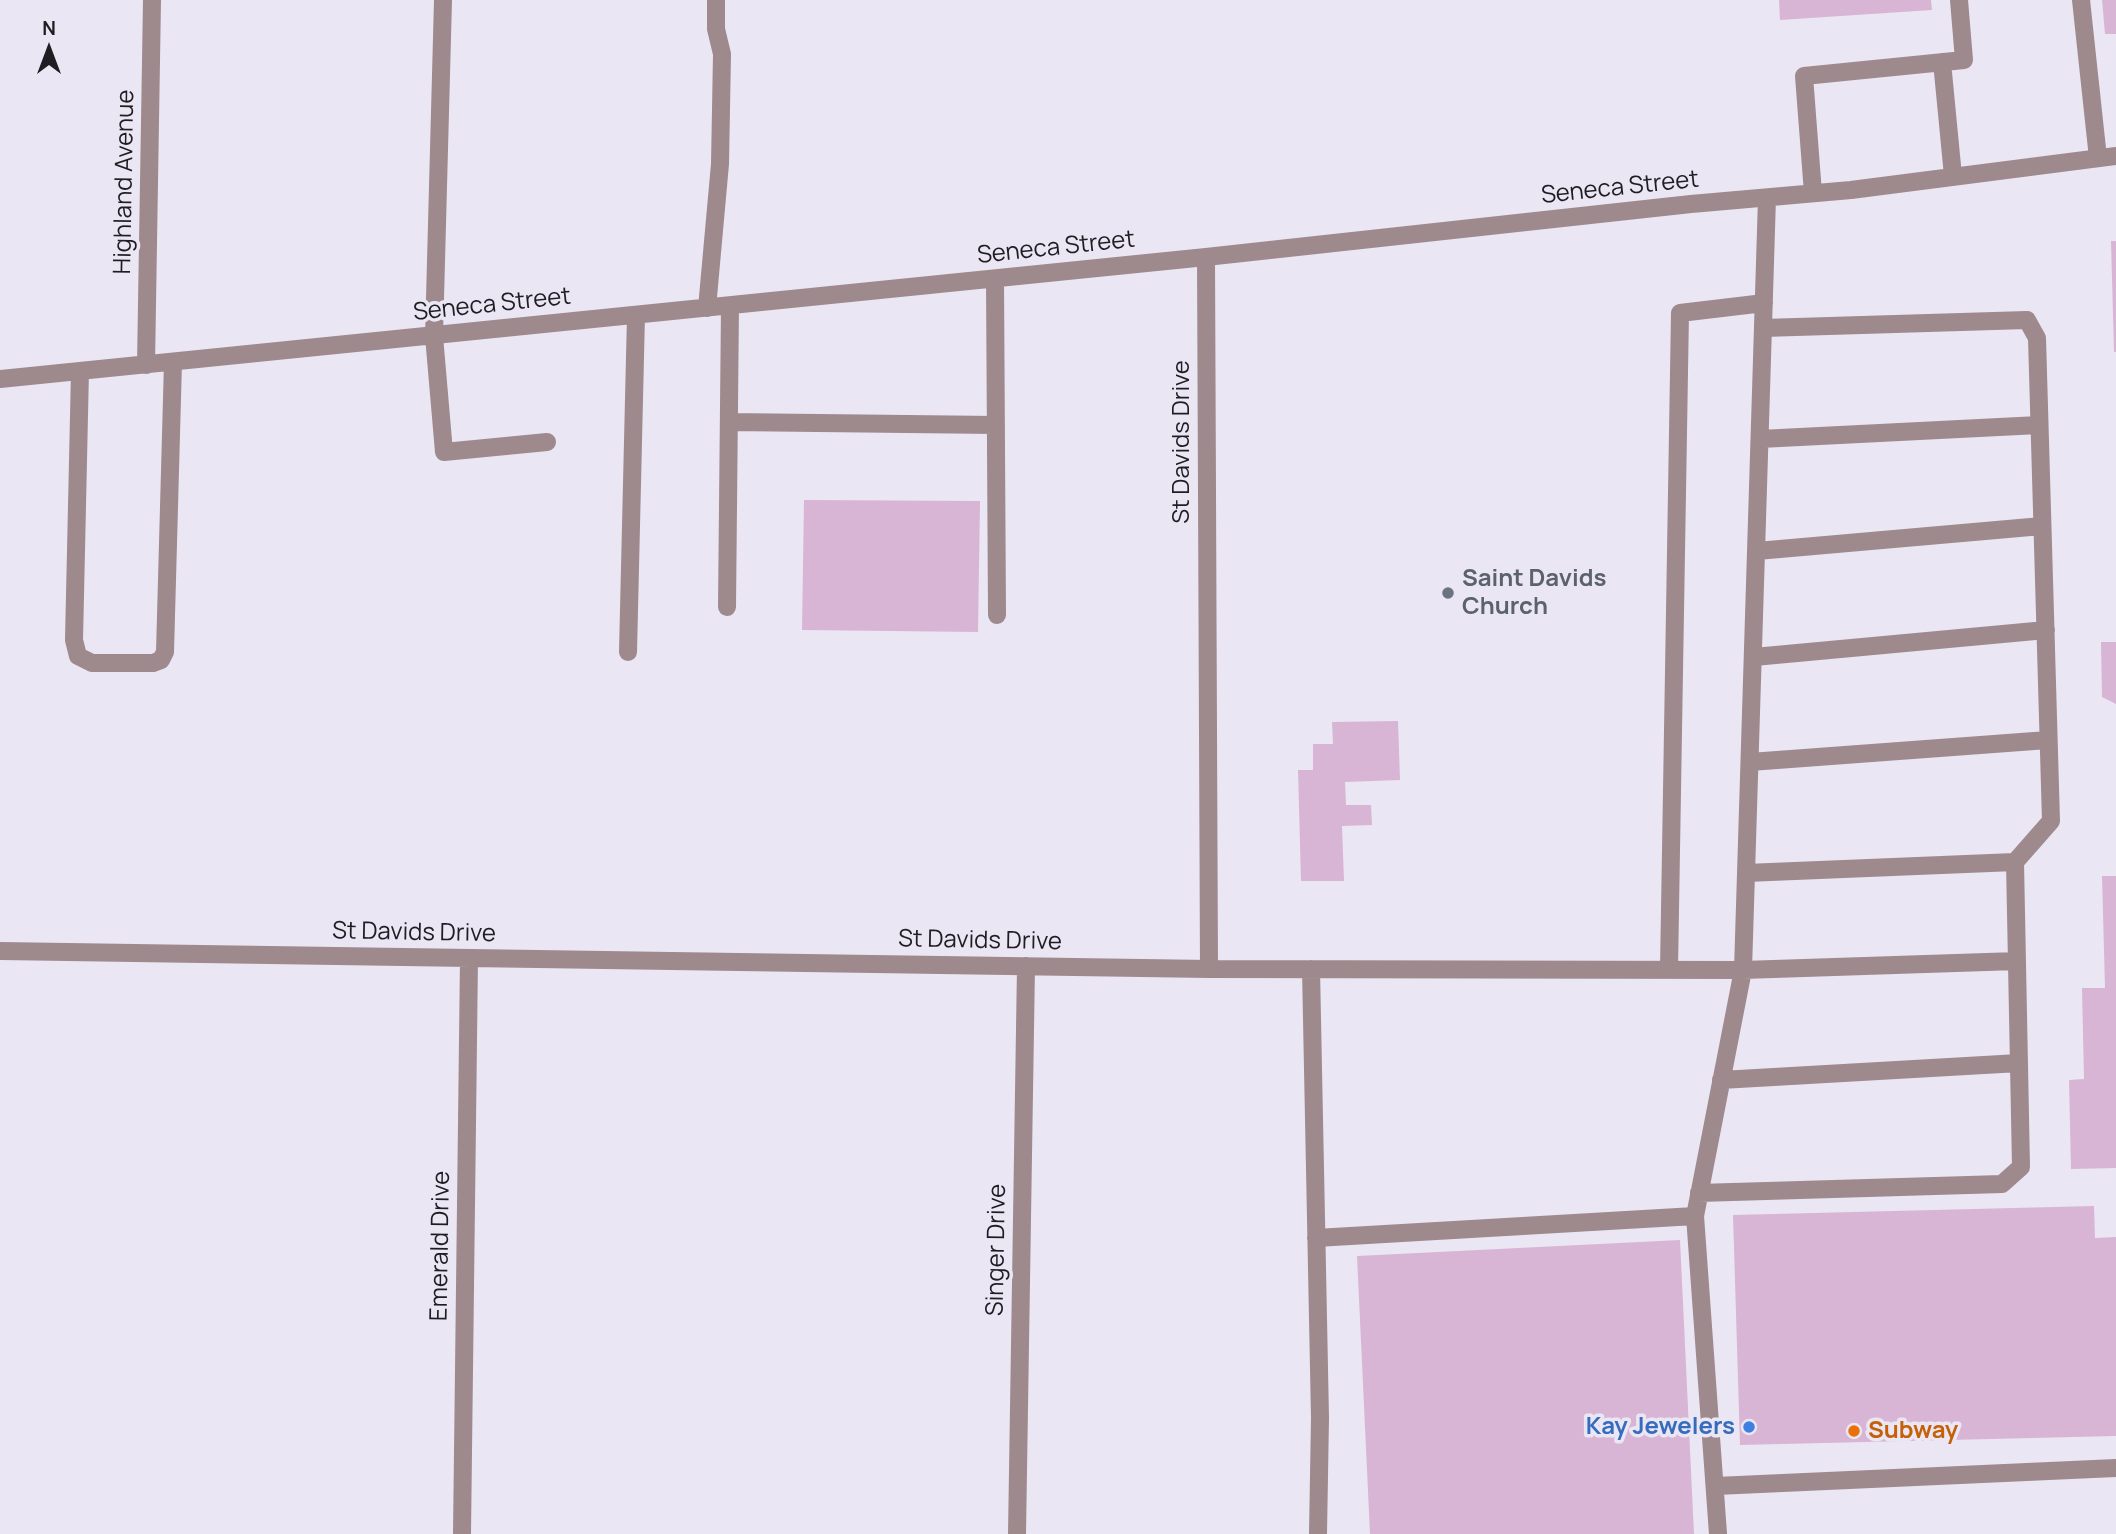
<!DOCTYPE html>
<style>
body{margin:0}
#map{position:relative;width:2116px;height:1534px;overflow:hidden;background:#ebe6f4;font-family:Manrope,sans-serif}
canvas{display:block}
.north{position:absolute;left:14px;top:14px;width:70px;height:70px;-webkit-text-stroke:5px #ebe6f4;paint-order:stroke;rotate:0deg;font-size:19px;font-weight:700;line-height:28px;text-align:center;color:#1f1d22}
.north::after{content:'';display:block;margin:auto;width:24px;height:32px;background:#1f1d22;clip-path:polygon(50% 0,100% 100%,50% 72%,0 100%)}
</style>
<div id="map">
<canvas width="2116" height="1534"></canvas>
<div class="north">N</div>
</div>
<script>
const context = document.querySelector('canvas').getContext('2d');
context.lineJoin = 'round';
function fillPath(path, color) { context.fillStyle = color; context.fill(path, 'evenodd'); }
const shape = rows => new Path2D(rows.map(r => 'M' + r).join(''));
function stroke(path, color, width, dash) { context.strokeStyle = color; context.lineWidth = width; context.lineCap = dash ? 'butt' : 'round'; context.setLineDash(dash || []); context.stroke(path); }
function drawText(font, color, halo, rows, align = 'center') {
  context.font = font + ' Manrope,sans-serif'; context.lineWidth = 7; context.setLineDash([]); context.textBaseline = 'middle'; context.strokeStyle = halo; context.fillStyle = color; for (const [text, x, y, turn = 0] of rows) {
    context.save(); context.translate(x, y); context.rotate((+turn || 0) * Math.PI / 180); context.textAlign = isNaN(turn) ? turn : align; if (halo) context.strokeText(text, 0, 0); context.fillText(text, 0, 0); context.restore();
  }
}
const building = shape([
 [1779,0,1931,0,1932,10,1780,20],
 [2102,0,2116,0,2116,34,2105,34],
 [2111,241,2116,241,2116,352,2114,352],
 [804,500,980,501,978,632,802,630],
 [2101,642,2116,642,2116,704,2102,697],
 [1398,721,1400,780,1345,782,1346,805,1371,805,1372,825,1342,826,1344,881,1301,881,1298,770,1313,770,1313,744,1333,744,1332,722],
 [2102,876,2116,876,2116,1168,2071,1169,2069,1080,2084,1079,2082,988,2105,988],
 [2094,1206,2095,1238,2116,1237,2116,1436,1740,1445,1733,1215],
 [1680,1240,1694,1534,1370,1534,1357,1256]
]);
const minor = shape([
 [443,0,434,336,444,452,547,442],
 [2081,0,2098,158],
 [1942,62,1953,176],
 [1813,193,1804,76,1964,60,1959,0],
 [995,279,997,615],
 [707,308,720,164,722,54,716,29,716,0],
 [146,365,152,0],
 [80,371,74,640,78,656,92,663,153,663,161,660,165,652,173,362],
 [0,379,1206,257,1691,204,1851,190,2116,156],
 [729,422,996,425],
 [1760,439,2039,425],
 [1757,551,2042,526],
 [727,607,730,306],
 [628,652,636,315],
 [1754,657,2046,630],
 [1750,762,2048,740],
 [1746,873,2015,862],
 [0,951,1209,969,1206,257],
 [1209,969,1743,970,1767,198],
 [1311,969,1320,1418,1318,1534],
 [1669,970,1680,313,1764,303],
 [1721,1080,2019,1063],
 [1699,1193,2002,1184,2021,1167,2015,862,2051,821,2037,338,2027,320,1763,328],
 [1695,1216,1718,1534],
 [1316,1238,1695,1216,1743,970,2017,961],
 [1716,1486,2116,1468],
 [462,1534,469,958],
 [1017,1534,1026,966]
]);
const markers = [
 [1448,593,7,"#6b7280"],
 [1749,1427,7,"#3f7fe0"],
 [1854,1431,7,"#e8710a"]
];
const streetNames = [
 ["Highland Avenue",125,182,-89],
 ["Seneca Street",1620,188,-6],
 ["Seneca Street",1056,248,-6],
 ["Seneca Street",492,305,-6],
 ["St Davids Drive",1182,442,-90],
 ["St Davids Drive",414,933,1],
 ["St Davids Drive",980,941,1],
 ["Emerald Drive",441,1246,-89],
 ["Singer Drive",997,1250,-89]
];
const worshipNames = [
 ["Saint Davids",1462,579],
 ["Church",1462,607]
];
const shopNames = [
 ["Kay Jewelers",1735,1427]
];
const foodNames = [
 ["Subway",1868,1431]
];
fillPath(building, '#d8b5d4');
stroke(minor, '#9e898d', 18);
for (const [x, y, r, color] of markers) { const dot = new Path2D(); dot.arc(x, y, r, 0, 2 * Math.PI); context.fillStyle = color; context.fill(dot); stroke(dot, '#ebe6f4', 2.5); }
drawText('24px', '#1f1d22', '#ebe6f4', streetNames);
drawText('bold 24px', '#5b616d', '#ebe6f4', worshipNames, 'left');
drawText('bold 24px', '#366cbe', '#ebe6f4', shopNames, 'right');
drawText('bold 24px', '#c56008', '#ebe6f4', foodNames, 'left');
</script>
